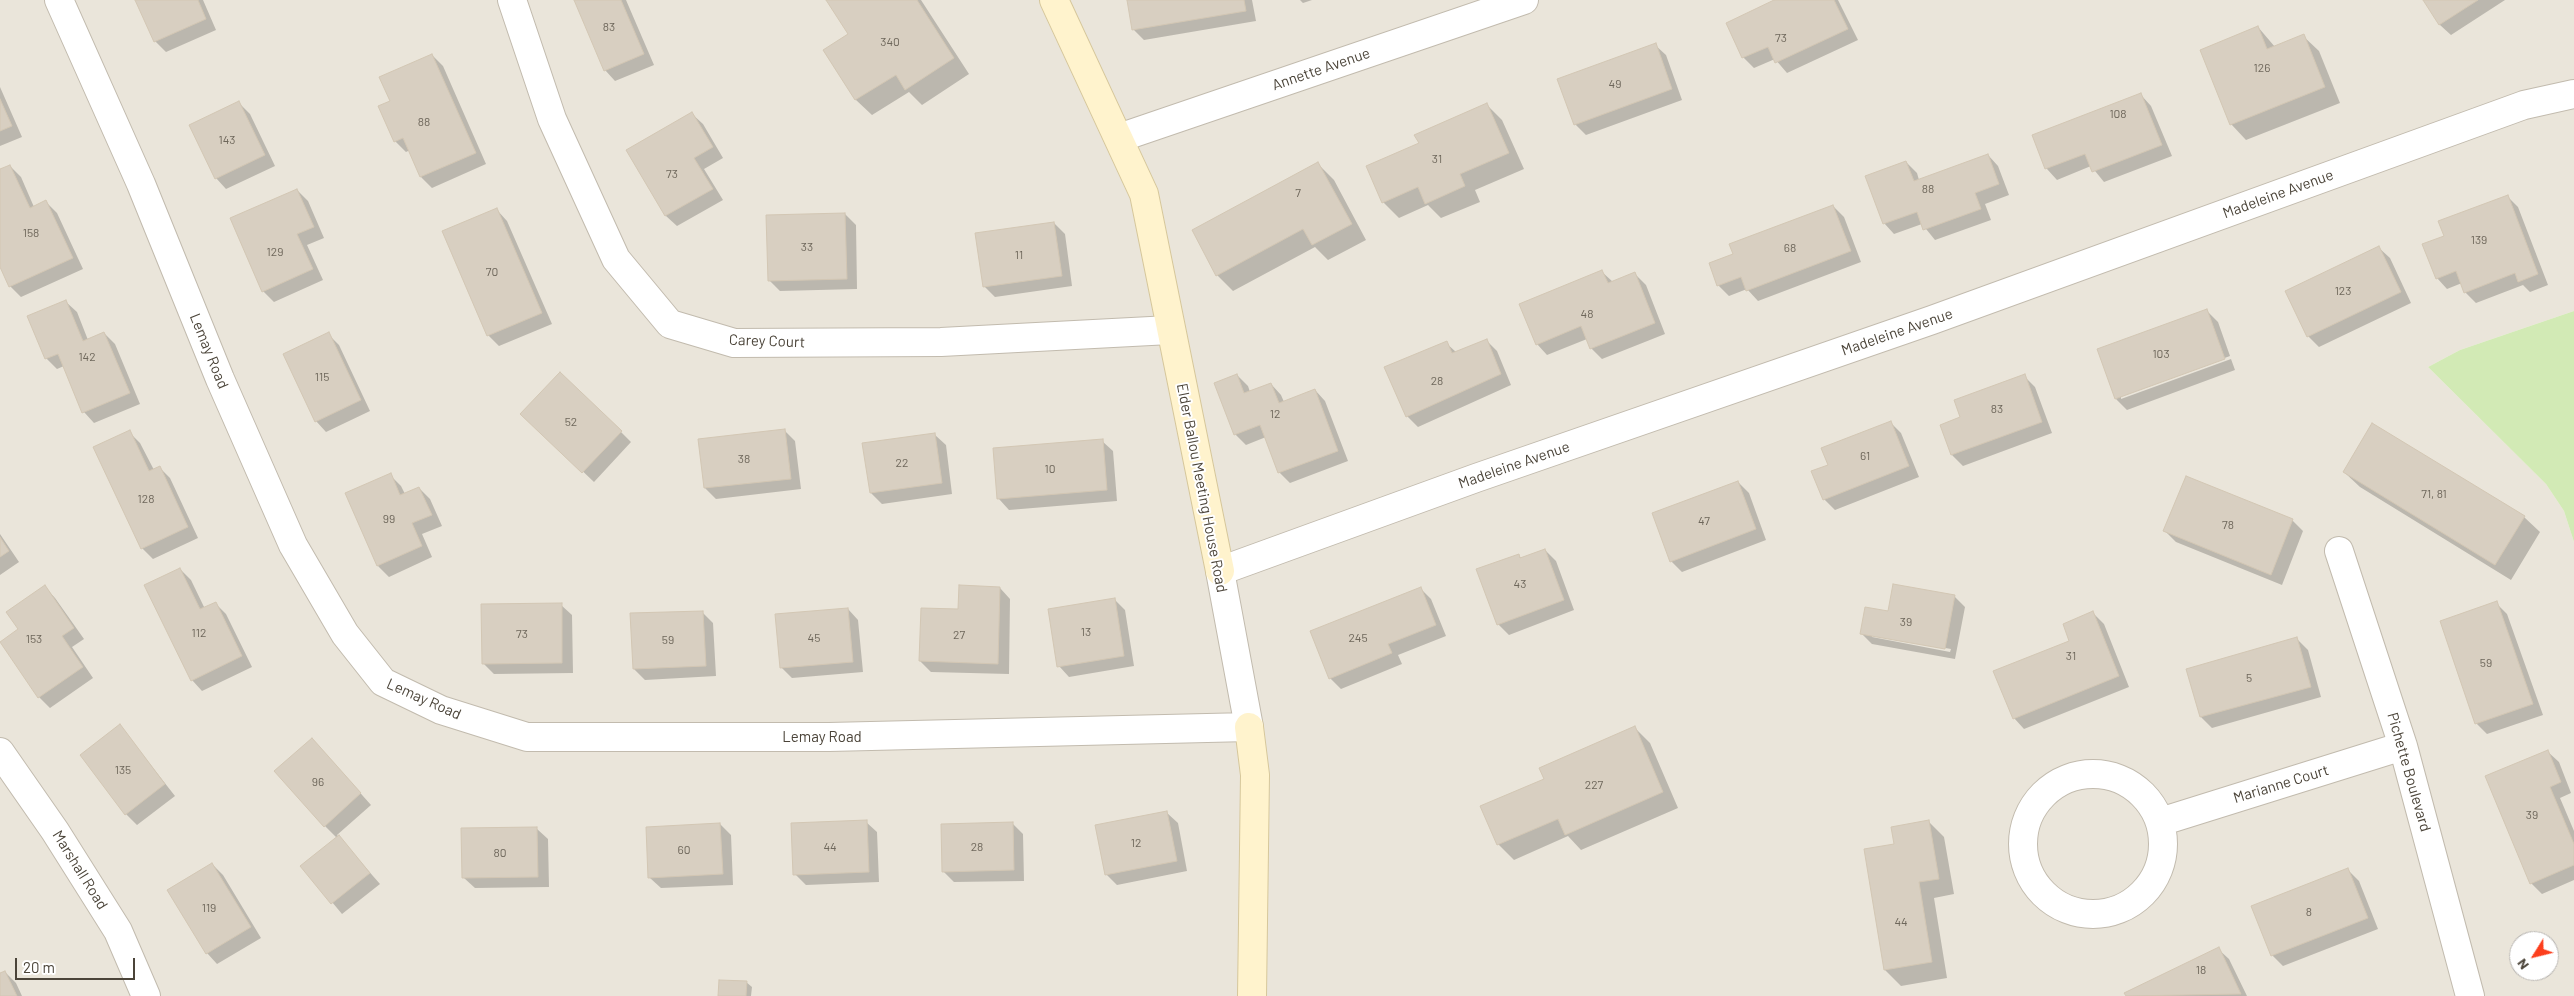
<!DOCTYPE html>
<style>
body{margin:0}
#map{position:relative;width:2574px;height:996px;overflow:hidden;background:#f6f3ec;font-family:Barlow,sans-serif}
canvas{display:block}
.north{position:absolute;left:2509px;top:931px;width:50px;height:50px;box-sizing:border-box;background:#fff;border:1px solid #b7b4b0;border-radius:50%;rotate:234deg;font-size:14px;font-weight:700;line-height:20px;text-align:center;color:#4b4439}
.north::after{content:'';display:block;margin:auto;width:18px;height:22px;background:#fc3f1d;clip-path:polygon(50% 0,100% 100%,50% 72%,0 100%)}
.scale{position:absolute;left:15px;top:958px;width:120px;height:22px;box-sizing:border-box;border:2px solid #4b4439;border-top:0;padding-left:6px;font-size:15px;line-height:18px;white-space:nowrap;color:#4b4439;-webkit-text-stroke:4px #fff;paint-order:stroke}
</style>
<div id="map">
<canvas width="2574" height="996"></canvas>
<div class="north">N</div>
<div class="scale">20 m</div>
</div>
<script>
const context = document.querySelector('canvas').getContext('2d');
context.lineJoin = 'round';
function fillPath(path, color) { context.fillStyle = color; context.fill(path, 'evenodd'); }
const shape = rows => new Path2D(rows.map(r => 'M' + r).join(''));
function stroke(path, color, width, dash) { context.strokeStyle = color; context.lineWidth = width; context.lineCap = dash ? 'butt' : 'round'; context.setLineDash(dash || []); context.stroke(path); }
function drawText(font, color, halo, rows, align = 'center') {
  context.font = font + ' Barlow,sans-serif'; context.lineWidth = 4; context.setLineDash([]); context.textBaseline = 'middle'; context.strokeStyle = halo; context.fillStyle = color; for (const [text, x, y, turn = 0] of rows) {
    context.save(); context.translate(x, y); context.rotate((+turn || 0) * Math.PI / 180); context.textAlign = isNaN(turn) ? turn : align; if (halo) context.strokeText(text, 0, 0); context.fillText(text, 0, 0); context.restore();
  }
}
const residential = shape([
 [0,0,2574,0,2574,311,2460,350,2428,367,2546,484,2564,511,2574,542,2574,996,0,996],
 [2519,941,2549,941,2549,971,2519,971]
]);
const green = shape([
 [2574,311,2574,542,2564,511,2546,484,2428,367,2460,350]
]);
const shadow = shape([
 [136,0,203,0,216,30,166,52,155,41],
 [575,0,626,0,654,65,615,81,605,70],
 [827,0,921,0,969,74,922,105,909,92,872,115,856,100,824,51,849,34],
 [1128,0,1252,0,1256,21,1144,40,1134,30],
 [1300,0,1312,0,1303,3],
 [1777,0,1838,0,1858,40,1787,73,1775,59,1754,68,1743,57,1727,24],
 [2424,0,2505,0,2451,35,2440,25],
 [2258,27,2275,47,2303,36,2319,51,2340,103,2246,140,2231,124],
 [1655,45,1666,55,1682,100,1586,135,1575,124],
 [432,55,443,66,486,164,432,188,421,177,410,150,406,152,395,141,391,102],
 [0,87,22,137,0,146],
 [2141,95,2151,106,2172,156,2104,182,2091,166,2057,180,2047,169,2034,136],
 [239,103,250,114,275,166,226,189,216,178],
 [1487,105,1502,120,1524,169,1475,190,1480,202,1441,218,1428,205,1399,218,1383,202,1420,144],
 [692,114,703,124,723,158,704,169,723,200,677,226,666,216,628,151],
 [1988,155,1998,166,2009,195,1985,204,1991,220,1935,240,1922,224,1894,234,1884,223,1906,162,1917,173,1919,180],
 [1318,164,1334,180,1366,240,1328,260,1315,247,1233,291,1217,275],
 [10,166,21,177,34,207,46,202,57,213,83,269,21,297,10,286,0,264,0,171],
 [297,190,308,201,324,238,307,245,323,280,274,302,263,291],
 [2507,196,2518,207,2548,285,2530,292,2523,285,2476,303,2465,292,2462,283,2447,289,2437,278,2445,237],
 [1833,206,1844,217,1861,262,1758,301,1747,289,1729,296,1718,285,1734,254],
 [497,210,507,221,552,324,499,346,488,335],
 [845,214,856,225,857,289,780,291,769,280],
 [1054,223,1065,234,1072,286,995,297,984,286],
 [2379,248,2390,258,2411,303,2319,347,2308,336],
 [1602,272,1613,282,1635,274,1646,285,1665,334,1602,359,1591,348,1587,339,1547,355,1537,344],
 [66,302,77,312,88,340,104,333,115,344,140,404,94,423,84,412,64,366,57,369,46,358],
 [2207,311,2218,322,2230,356,2121,396,2121,399,2231,359,2235,370,2127,410,2116,399,2099,350],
 [328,334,339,345,370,411,326,432,316,421],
 [1486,340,1497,351,1511,385,1418,427,1407,416,1446,343,1456,352],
 [1237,375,1248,386,1250,392,1271,384,1281,395,1284,402,1315,390,1325,401,1348,461,1290,483,1279,472,1266,437,1246,445,1235,434],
 [2024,376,2035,387,2052,433,1963,466,1952,455,1942,425,1962,418],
 [1890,422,1901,433,1919,477,1835,510,1824,499,1830,466],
 [533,424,621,432,631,442,594,482],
 [784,430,795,441,801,489,716,499,705,488],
 [129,432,140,443,154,470,160,468,170,478,198,538,153,559,142,548],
 [935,435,946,445,952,494,882,504,871,493],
 [1102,441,1113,451,1117,501,1009,510,999,499],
 [2344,472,2524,517,2540,532,2511,580,2360,487],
 [390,475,401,486,405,494,419,488,430,499,442,526,422,534,432,557,389,577,378,566,347,494],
 [1738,482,1749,493,1766,540,1682,572,1671,561],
 [2292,520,2303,531,2282,585,2176,542,2165,531],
 [0,534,19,562,0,575],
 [1545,550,1556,561,1574,610,1509,635,1498,624,1518,555,1522,559],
 [180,569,191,580,205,609,215,603,226,614,252,667,202,691,192,680],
 [45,587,55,598,84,639,72,647,93,678,50,708,39,697,2,642,20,630],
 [1000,588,1010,599,1009,674,931,672,920,661],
 [1420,588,1431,599,1446,636,1398,655,1402,664,1341,689,1330,678],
 [1954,596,1965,607,1955,659,1872,644,1861,633,1889,612],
 [1872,635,1951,649,1950,652,1872,637],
 [1114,599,1125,610,1134,666,1069,677,1059,666],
 [2496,603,2507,614,2543,715,2487,734,2476,723],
 [561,605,572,615,573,673,494,674,484,664],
 [848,609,858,620,863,672,792,678,781,667],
 [702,612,713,623,716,676,645,680,634,669],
 [2093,613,2104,624,2129,687,2024,729,2014,718],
 [2297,639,2308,650,2321,697,2212,728,2201,717,2188,670],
 [120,726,175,796,137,825,126,814],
 [1635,728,1650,743,1678,808,1581,850,1568,836,1514,860,1498,844,1545,779],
 [322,750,371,805,337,835,380,884,342,914,302,866,337,838,325,826],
 [2548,752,2559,762,2571,793,2560,798,2574,831,2574,880,2542,894,2531,883],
 [1167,813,1178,823,1187,871,1117,885,1106,874],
 [1928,821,1944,837,1954,894,1934,898,1947,978,1901,986,1885,970,1896,845],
 [866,822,877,832,879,882,806,885,795,874],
 [1012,823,1023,834,1024,881,954,882,943,871],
 [720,824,731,835,733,885,661,888,650,878],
 [537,829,548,839,549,887,475,888,464,878],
 [212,864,223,875,261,938,217,964,207,953],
 [2348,870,2359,881,2378,929,2283,966,2272,955],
 [2218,949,2229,959,2247,996,2127,996,2126,994],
 [5,972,16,983,22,996,0,996,0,975],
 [746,982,752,987,751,996,719,996]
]);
const building = shape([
 [135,0,198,0,206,19,154,42,135,0],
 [574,0,621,0,644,54,604,71,574,0],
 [826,0,917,0,954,58,905,90,896,75,855,100,823,50,848,34,826,0],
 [1127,0,1244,0,1246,11,1132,30,1127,0],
 [1774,0,1834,0,1848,29,1775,63,1768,47,1742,58,1726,23,1774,0],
 [2423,0,2478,0,2439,25,2423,0],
 [2258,26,2267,49,2304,34,2325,87,2230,125,2200,50,2258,26],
 [1656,43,1672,89,1574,125,1557,79,1656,43],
 [432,54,476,153,420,177,403,138,394,142,378,106,390,101,379,77,432,54],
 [2141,93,2162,145,2092,172,2085,154,2045,169,2032,135,2141,93],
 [0,99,12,126,0,131,0,99],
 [239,101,265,155,215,179,189,125,239,101],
 [1487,103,1509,153,1460,174,1465,186,1425,204,1418,187,1382,203,1366,166,1419,143,1414,135,1487,103],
 [692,112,713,147,694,158,713,189,665,216,626,150,692,112],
 [1988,154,1999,184,1975,193,1981,209,1923,230,1917,212,1883,224,1865,176,1906,161,1914,181,1988,154],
 [1318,162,1352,224,1312,245,1303,229,1216,276,1192,230,1318,162],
 [10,165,30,208,46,200,73,258,9,287,0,267,0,169,10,165],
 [297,189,314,227,297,234,313,269,262,292,230,218,297,189],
 [2508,195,2538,274,2518,282,2515,273,2464,293,2456,271,2436,279,2422,244,2444,236,2438,221,2508,195],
 [1833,205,1851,251,1746,291,1741,277,1717,286,1709,263,1733,254,1729,244,1833,205],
 [497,208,542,313,487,336,442,231,497,208],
 [845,213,847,279,768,281,766,215,845,213],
 [1054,222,1062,276,983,287,975,233,1054,222],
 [2379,246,2401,292,2307,337,2285,291,2379,246],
 [1602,270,1608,283,1635,272,1655,323,1590,349,1581,326,1536,345,1519,304,1602,270],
 [66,300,83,341,104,332,130,393,82,413,58,354,45,359,27,316,66,300],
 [2207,309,2225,359,2115,399,2097,349,2207,309],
 [329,332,361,400,315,422,283,354,329,332],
 [1487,339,1501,374,1406,417,1384,367,1447,341,1452,353,1487,339],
 [560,372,622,431,582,473,520,414,560,372],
 [1237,374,1244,393,1271,383,1279,403,1315,389,1338,451,1278,473,1260,425,1234,435,1214,383,1237,374],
 [2025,374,2042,422,1951,455,1940,425,1960,417,1954,400,2025,374],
 [1891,421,1909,466,1823,500,1811,471,1828,465,1821,448,1891,421],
 [2372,423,2525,516,2495,565,2343,472,2372,423],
 [785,429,791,479,704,488,698,439,785,429],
 [130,430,149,471,160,466,188,527,141,549,93,447,130,430],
 [935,433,942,483,870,493,862,443,935,433],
 [1103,439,1107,490,997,499,993,448,1103,439],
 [391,473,400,495,419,487,432,515,412,523,422,546,377,566,345,493,391,473],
 [2186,476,2293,519,2271,575,2163,531,2186,476],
 [1738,481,1756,529,1670,562,1652,513,1738,481],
 [0,537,9,551,0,557,0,537],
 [1545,549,1564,600,1497,625,1476,569,1519,554,1520,558,1545,549],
 [180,568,200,609,216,602,242,656,191,681,144,585,180,568],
 [1893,584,1955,595,1945,649,1860,634,1865,607,1888,611,1893,584],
 [45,585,74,628,62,636,83,667,38,698,0,642,18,629,6,612,45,585],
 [959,585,1000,587,998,664,919,661,921,608,958,609,959,585],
 [1421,587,1436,625,1388,644,1392,653,1329,679,1310,631,1421,587],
 [1115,598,1124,656,1057,667,1048,609,1115,598],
 [2497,601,2533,704,2475,724,2440,621,2497,601],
 [562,603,562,663,482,664,481,604,562,603],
 [848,608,853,662,780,668,775,614,848,608],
 [703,611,706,666,633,669,630,613,703,611],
 [2093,611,2119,676,2013,719,1993,671,2069,641,2063,624,2093,611],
 [2297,637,2311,687,2200,717,2186,669,2297,637],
 [120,724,165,784,125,815,80,755,120,724],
 [1635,726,1663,792,1565,835,1558,819,1497,845,1480,806,1544,779,1539,768,1635,726],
 [312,738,361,793,324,827,274,771,312,738],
 [2548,750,2561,782,2550,787,2574,844,2574,865,2530,884,2485,776,2548,750],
 [1167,811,1177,861,1105,875,1095,825,1167,811],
 [867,820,869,872,793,875,791,823,867,820],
 [1929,820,1939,879,1919,882,1932,962,1884,970,1864,849,1894,844,1891,827,1929,820],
 [1013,822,1014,870,942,872,941,824,1013,822],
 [720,823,723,874,648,878,646,827,720,823],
 [537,827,538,877,462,878,461,828,537,827],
 [339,835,370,873,331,904,300,866,339,835],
 [212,863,251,927,206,954,167,890,212,863],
 [2348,868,2368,918,2271,956,2251,906,2348,868],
 [2219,947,2241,994,2126,996,2124,993,2219,947],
 [5,971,17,996,0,996,0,973,5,971],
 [719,980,747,981,746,996,718,996,719,980]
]);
const street = shape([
 [59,0,141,184,220,379,293,545,345,634,383,682,441,710,527,737,829,737,1249,727,1220,571,1476,478,1932,320,2524,105,2574,94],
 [512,0,552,119,616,259,670,324,734,343,941,342,1170,330],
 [1119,138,1524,0],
 [2339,551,2403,746,2470,996],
 [0,752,55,831,118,931,146,996],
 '2023 844a70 70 0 1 1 140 0a70 70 0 1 1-140 0Z',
 [2160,822,2403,746]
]);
const secondary = shape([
 [1054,0,1144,194,1220,571],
 [1249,727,1255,775,1252,996]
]);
const numberNames = [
 ["83",609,27],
 ["73",1781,38],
 ["340",890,42],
 ["126",2262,68],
 ["49",1615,84],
 ["108",2118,114],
 ["88",424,122],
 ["143",227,140],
 ["31",1437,159],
 ["73",672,174],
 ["88",1928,189],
 ["7",1298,193],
 ["158",31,233],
 ["139",2479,240],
 ["33",807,247],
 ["68",1790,248],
 ["129",275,252],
 ["11",1019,255],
 ["70",492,272],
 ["123",2343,291],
 ["48",1587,314],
 ["103",2161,354],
 ["142",87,357],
 ["115",322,377],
 ["28",1437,381],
 ["83",1997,409],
 ["12",1275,414],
 ["52",571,422],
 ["61",1865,456],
 ["38",744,459],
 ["22",902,463],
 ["10",1050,469],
 ["71, 81",2434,494],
 ["128",146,499],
 ["99",389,519],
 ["47",1704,521],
 ["78",2228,525],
 ["43",1520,584],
 ["39",1906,622],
 ["13",1086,632],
 ["112",199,633],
 ["73",522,634],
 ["27",959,635],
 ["45",814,638],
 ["245",1358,638],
 ["153",34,639],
 ["59",668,640],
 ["31",2071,656],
 ["59",2486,663],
 ["5",2249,678],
 ["135",123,770],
 ["96",318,782],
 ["227",1594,785],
 ["39",2532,815],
 ["12",1136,843],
 ["44",830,847],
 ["28",977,847],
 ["60",684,850],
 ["80",500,853],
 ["119",209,908],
 ["8",2309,912],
 ["44",1901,922],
 ["18",2201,970]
];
const streetNames = [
 ["Annette Avenue",1321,69,-19],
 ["Madeleine Avenue",2278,194,-20],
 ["Madeleine Avenue",1897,332,-19],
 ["Carey Court",767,341,2],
 ["Lemay Road",209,351,68],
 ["Madeleine Avenue",1514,465,-19],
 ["Elder Ballou Meeting House Road",1202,488,79],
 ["Lemay Road",424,699,24],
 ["Lemay Road",822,737],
 ["Pichette Boulevard",2409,772,74],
 ["Marianne Court",2281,784,-17],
 ["Marshall Road",80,870,58]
];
fillPath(residential, '#eae5da');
fillPath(green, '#d2eab5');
fillPath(shadow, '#0003');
fillPath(building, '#d8cfc1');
stroke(building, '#d3c7b4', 1);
stroke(street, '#c2bbae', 30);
stroke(secondary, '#d6c79b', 30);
stroke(street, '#fff', 28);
stroke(secondary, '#fff3cd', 28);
drawText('12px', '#6e675b', null, numberNames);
drawText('15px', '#4b4439', '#fff', streetNames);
</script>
